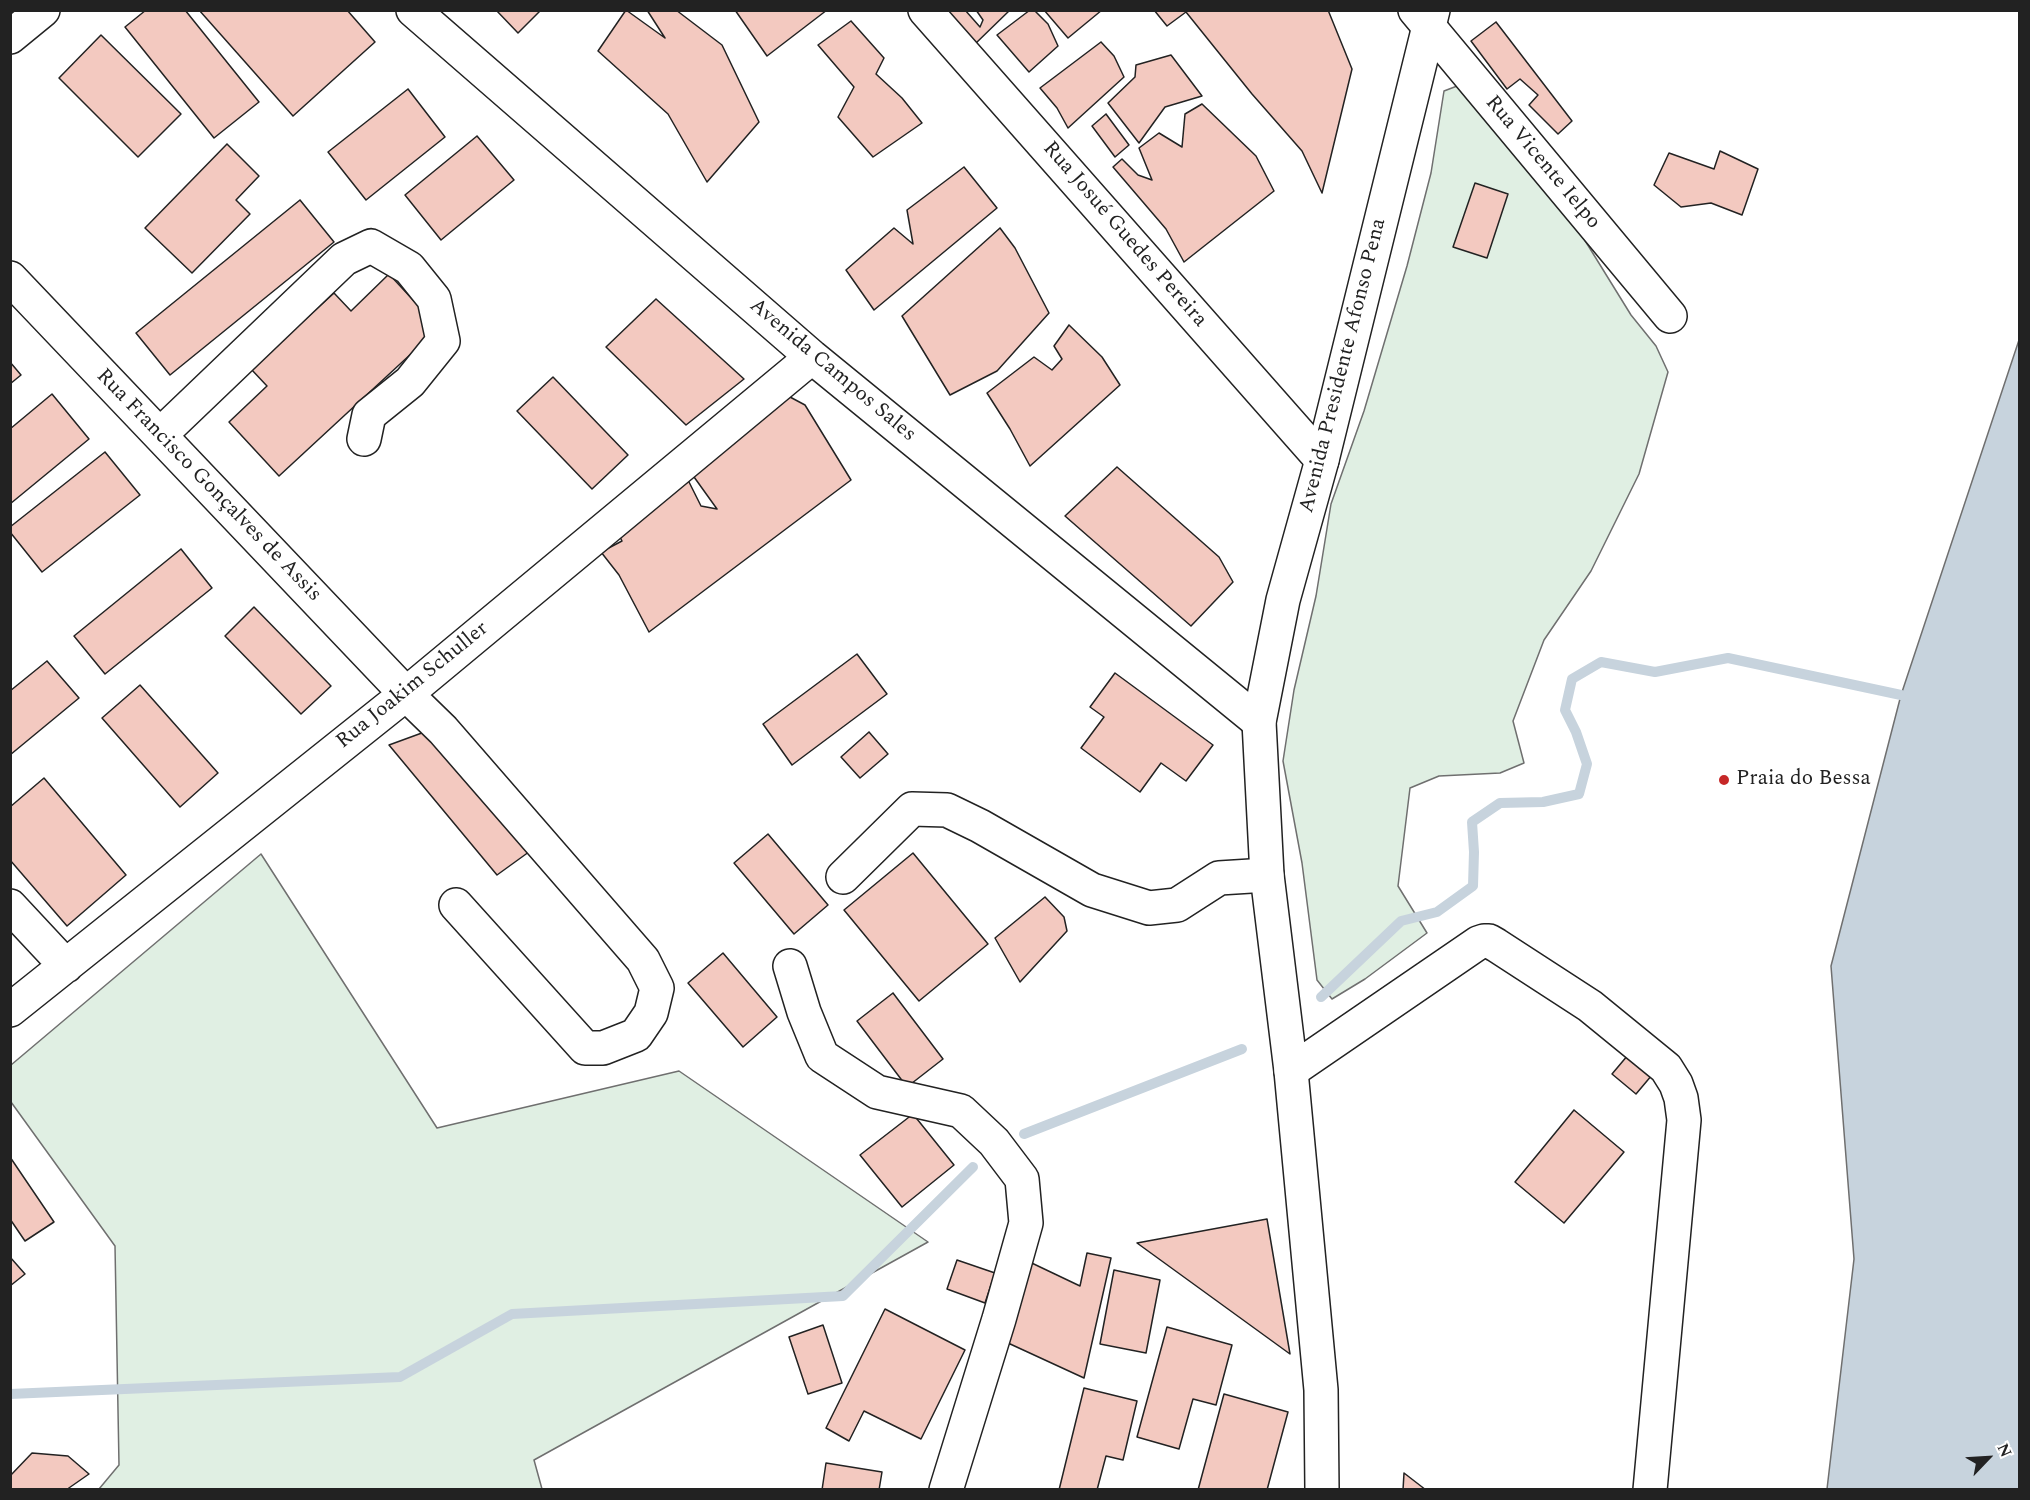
<!DOCTYPE html>
<meta charset="utf-8">
<style>
body{margin:0}
#map{position:relative;width:2030px;height:1500px;overflow:hidden;background:#fff;font-family:Spectral,serif}
canvas{display:block}
.frame{position:absolute;inset:0;border:12px solid #222;pointer-events:none}
.north{position:absolute;left:1958px;top:1428px;width:60px;height:60px;-webkit-text-stroke:4px #fff;paint-order:stroke;rotate:65deg;font-size:16px;font-weight:700;line-height:24px;text-align:center;color:#222}
.north::after{content:'';display:block;margin:auto;width:21px;height:27px;background:#222;clip-path:polygon(50% 0,100% 100%,50% 72%,0 100%)}
</style>
<div id="map">
<canvas width="2030" height="1500"></canvas>
<div class="frame"></div>
<div class="north">N</div>
</div>
<script>
const context = document.querySelector('canvas').getContext('2d');
context.lineJoin = 'round';
function fillPath(path, color) { context.fillStyle = color; context.fill(path, 'evenodd'); }
const shape = rows => new Path2D(rows.map(r => 'M' + r).join(''));
function stroke(path, color, width, dash) { context.strokeStyle = color; context.lineWidth = width; context.lineCap = dash ? 'butt' : 'round'; context.setLineDash(dash || []); context.stroke(path); }
function drawText(font, color, halo, rows, align = 'center') {
  context.font = font + ' Spectral,serif'; context.lineWidth = 4.5; context.setLineDash([]); context.textBaseline = 'middle'; context.strokeStyle = halo; context.fillStyle = color; for (const [text, x, y, turn = 0] of rows) {
    context.save(); context.translate(x, y); context.rotate((+turn || 0) * Math.PI / 180); context.textAlign = isNaN(turn) ? turn : align; if (halo) context.strokeText(text, 0, 0); context.fillText(text, 0, 0); context.restore();
  }
}
const green = shape([
 [1465,83,1576,226,1631,315,1656,346,1668,372,1639,474,1591,571,1544,640,1513,721,1524,763,1500,773,1439,776,1410,788,1398,886,1427,933,1365,979,1332,999,1317,980,1302,863,1283,761,1294,690,1316,596,1331,504,1364,411,1407,266,1431,173,1444,91,1465,83],
 [261,854,437,1128,679,1071,928,1242,534,1460,542,1489,99,1489,119,1465,115,1246,11,1102,11,1065,261,854]
]);
const water = shape([
 [2019,340,2019,1489,1827,1489,1854,1259,1831,966,1901,695,2019,340]
]);
const stream = shape([
 [1321,997,1401,921,1437,912,1473,886,1474,852,1472,822,1500,803,1543,802,1579,794,1587,764,1576,732,1565,710,1572,679,1601,662,1655,672,1728,658,1901,695],
 [1024,1134,1242,1049],
 [10,1394,400,1377,512,1314,843,1296,973,1167]
]);
const building = shape([
 [146,10,185,10,259,102,214,138,125,27,146,10],
 [199,10,347,10,375,42,293,116,199,10],
 [496,10,541,10,518,33,496,10],
 [626,10,665,38,647,10,676,10,722,45,759,122,707,182,668,114,598,51,626,10],
 [735,10,827,10,767,56,735,10],
 [947,10,965,10,980,27,983,20,976,10,1010,10,974,45,947,10],
 [1030,10,1034,10,1048,24,1058,46,1029,72,997,35,1030,10],
 [1044,10,1102,10,1068,38,1044,10],
 [1154,10,1328,10,1352,69,1322,193,1302,151,1252,94,1186,12,1167,26,1154,10],
 [851,21,884,58,876,74,902,98,922,123,873,157,838,117,854,87,818,45,851,21],
 [1496,22,1572,121,1558,134,1529,105,1538,95,1520,79,1507,89,1471,41,1496,22],
 [101,35,181,114,138,157,59,78,101,35],
 [1101,42,1114,56,1124,77,1068,128,1057,108,1040,88,1101,42],
 [1171,55,1202,96,1165,107,1139,143,1108,103,1135,77,1136,65,1171,55],
 [408,89,445,137,366,200,328,152,408,89],
 [1202,104,1256,156,1274,191,1184,262,1166,229,1113,167,1122,159,1138,175,1152,180,1139,148,1159,133,1182,147,1185,114,1202,104],
 [1106,114,1129,145,1115,157,1092,126,1106,114],
 [477,136,514,180,441,240,405,195,477,136],
 [227,144,259,176,236,200,250,214,192,273,145,228,227,144],
 [1720,151,1758,169,1742,215,1711,203,1681,207,1654,185,1669,153,1714,169,1720,151],
 [964,167,997,208,874,310,846,270,894,228,913,244,907,210,964,167],
 [1475,183,1508,194,1487,258,1453,247,1475,183],
 [300,200,334,242,170,375,136,333,300,200],
 [1000,228,1015,248,1049,313,997,371,950,395,902,316,1000,228],
 [389,274,439,328,279,476,229,422,267,386,251,369,334,293,351,311,389,274],
 [656,299,744,379,686,425,606,347,656,299],
 [1069,325,1102,357,1120,385,1030,466,1010,429,987,393,1034,357,1052,370,1062,359,1054,346,1069,325],
 [10,362,21,375,10,384,10,362],
 [553,377,628,455,592,489,517,411,553,377],
 [52,394,89,439,10,504,10,429,52,394],
 [790,397,805,405,851,480,649,632,619,575,601,552,622,541,618,533,688,480,701,506,717,509,684,463,790,397],
 [105,452,140,495,42,572,10,532,10,527,105,452],
 [1117,467,1219,557,1233,582,1191,626,1065,516,1117,467],
 [181,549,212,588,105,674,74,636,181,549],
 [254,607,331,686,301,714,225,636,254,607],
 [857,654,887,694,792,765,763,724,857,654],
 [47,661,79,698,10,755,10,691,47,661],
 [1115,673,1213,745,1186,781,1161,763,1140,792,1081,748,1104,717,1090,707,1115,673],
 [140,685,218,773,180,807,102,718,140,685],
 [430,730,533,849,497,875,389,745,430,730],
 [869,732,888,754,860,778,841,757,869,732],
 [44,778,126,875,67,926,10,860,10,807,44,778],
 [768,834,828,905,794,934,734,863,768,834],
 [913,853,988,944,919,1001,844,910,913,853],
 [1045,897,1064,917,1067,931,1020,982,995,938,1045,897],
 [723,953,777,1017,743,1047,688,983,723,953],
 [893,993,943,1059,907,1087,857,1021,893,993],
 [1628,1055,1652,1075,1636,1094,1612,1074,1628,1055],
 [1574,1110,1624,1152,1564,1223,1515,1182,1574,1110],
 [913,1114,954,1165,902,1207,860,1155,913,1114],
 [10,1157,54,1222,25,1241,10,1219,10,1157],
 [1267,1219,1290,1354,1137,1243,1267,1219],
 [1087,1253,1111,1258,1084,1378,1008,1343,1017,1256,1080,1286,1087,1253],
 [10,1257,25,1274,10,1286,10,1257],
 [957,1260,995,1273,985,1303,947,1289,957,1260],
 [1114,1270,1160,1280,1146,1353,1100,1344,1114,1270],
 [885,1309,965,1350,921,1439,864,1411,849,1441,826,1428,885,1309],
 [823,1325,842,1383,808,1394,789,1337,823,1325],
 [1167,1327,1232,1345,1216,1405,1193,1399,1179,1449,1137,1437,1167,1327],
 [1084,1388,1137,1401,1123,1460,1106,1456,1097,1490,1059,1490,1084,1388],
 [1224,1394,1288,1412,1267,1490,1198,1490,1224,1394],
 [32,1453,68,1456,89,1474,66,1490,14,1490,10,1488,10,1476,32,1453],
 [826,1463,882,1472,879,1490,822,1490,826,1463],
 [1404,1473,1426,1490,1403,1490,1404,1473]
]);
const minor = shape([
 [413,10,812,357,1259,722],
 [925,10,1322,460],
 [1415,10,1670,316],
 [10,37,43,10],
 [10,278,406,694,443,730,643,960,657,988,651,1013,636,1035,603,1048,585,1048,456,905],
 [160,435,344,259,371,246,409,268,434,299,443,341,410,382,369,415,364,439],
 [843,877,912,809,947,810,980,826,1092,890,1149,908,1177,905,1219,878,1267,875],
 [10,906,66,966],
 [790,966,804,1012,822,1056,877,1092,961,1111,994,1142,1022,1179,1026,1223,999,1319,946,1490],
 [10,1010,406,694,812,357],
 [1291,1071,1478,943,1484,941,1489,941,1496,945,1590,1006,1666,1068,1676,1084,1681,1098,1684,1120,1650,1490]
]);
const major = shape([
 [1322,1490,1321,1390,1291,1071,1267,875,1259,722,1283,600,1322,460,1433,10]
]);
const markers = [
 [1724,780,6,"#c62828"]
];
const streetNames = [
 ["Rua Vicente Ielpo",1542,163,50],
 ["Rua Josué Guedes Pereira",1124,235,49],
 ["Avenida Presidente Afonso Pena",1344,366,-76],
 ["Avenida Campos Sales",832,371,40],
 ["Rua Francisco Gonçalves de Assis",208,486,46],
 ["Rua Joakim Schuller",413,686,-39]
];
const poiNames = [
 ["Praia do Bessa",1736,780]
];
fillPath(green, '#e0efe3');
stroke(green, '#6f6f6f', 1.5);
fillPath(water, '#c7d3dd');
stroke(water, '#6f6f6f', 1.5);
stroke(stream, '#c7d3dd', 10);
fillPath(building, '#f3c9c0');
stroke(building, '#222', 1.5);
stroke(minor, '#222', 36);
stroke(major, '#222', 36);
stroke(minor, '#fff', 33);
stroke(major, '#fff', 33);
for (const [x, y, r, color] of markers) { const dot = new Path2D(); dot.arc(x, y, r, 0, 2 * Math.PI); context.fillStyle = color; context.fill(dot); stroke(dot, '#fff', 2); }
drawText('21px', '#222', '#fff', streetNames);
drawText('21px', '#222', '#fff', poiNames, 'left');
</script>
